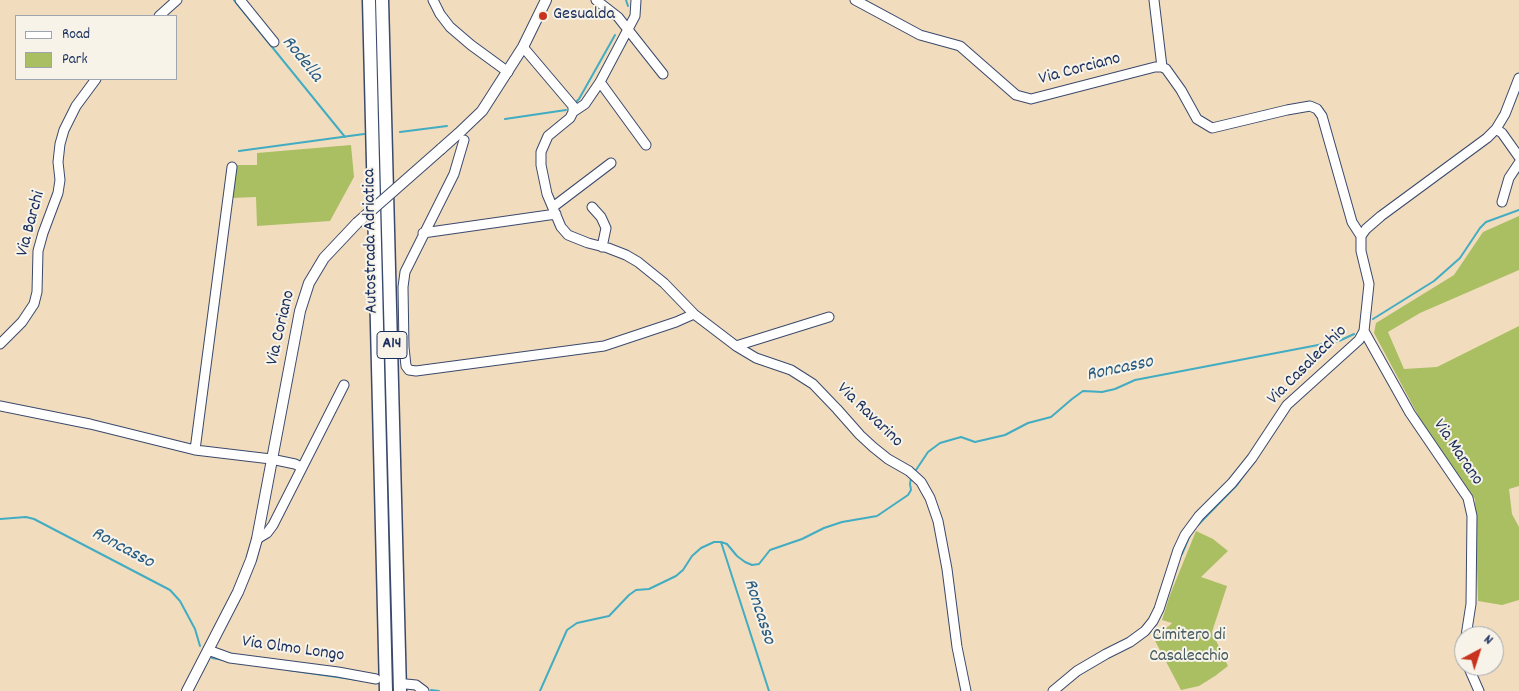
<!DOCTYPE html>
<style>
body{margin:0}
#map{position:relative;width:1519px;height:691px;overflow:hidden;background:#f1ddbe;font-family:Dekko,sans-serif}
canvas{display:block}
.legend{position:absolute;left:15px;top:15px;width:162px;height:65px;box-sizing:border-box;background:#f7f3e8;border:1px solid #9fa5b1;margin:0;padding:6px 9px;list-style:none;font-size:15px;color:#1b2f5e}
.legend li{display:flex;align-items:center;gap:10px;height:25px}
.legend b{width:25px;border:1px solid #9fa5b1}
.north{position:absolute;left:1454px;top:626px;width:50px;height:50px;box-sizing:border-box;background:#f7f3e8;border:1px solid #9fa5b1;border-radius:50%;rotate:40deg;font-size:14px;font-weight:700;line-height:20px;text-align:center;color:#1b2f5e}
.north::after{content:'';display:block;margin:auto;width:18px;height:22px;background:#c8321e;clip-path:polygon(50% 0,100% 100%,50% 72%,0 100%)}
</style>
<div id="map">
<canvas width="1519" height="691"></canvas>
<ul class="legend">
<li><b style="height:6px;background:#fff"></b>Road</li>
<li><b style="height:14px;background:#aabe62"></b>Park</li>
</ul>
<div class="north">N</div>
</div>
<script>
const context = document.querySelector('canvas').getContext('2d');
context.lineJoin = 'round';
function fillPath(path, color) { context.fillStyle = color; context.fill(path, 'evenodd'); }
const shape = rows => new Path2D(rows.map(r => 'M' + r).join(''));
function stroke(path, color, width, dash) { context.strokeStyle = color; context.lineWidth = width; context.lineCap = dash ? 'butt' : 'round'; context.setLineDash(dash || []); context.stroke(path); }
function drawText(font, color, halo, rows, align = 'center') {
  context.font = font + ' Dekko,sans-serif'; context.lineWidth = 4; context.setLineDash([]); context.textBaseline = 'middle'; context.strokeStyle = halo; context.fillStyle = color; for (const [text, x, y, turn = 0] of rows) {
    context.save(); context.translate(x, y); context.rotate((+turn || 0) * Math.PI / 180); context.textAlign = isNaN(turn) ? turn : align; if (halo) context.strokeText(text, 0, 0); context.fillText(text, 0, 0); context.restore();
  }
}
const green = shape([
 [351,145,354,177,330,221,257,226,256,197,231,198,234,165,257,165,257,153],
 [1519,216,1519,270,1420,313,1388,332,1404,369,1437,367,1519,326,1519,486,1509,489,1512,514,1519,527,1519,600,1502,605,1478,601,1475,499,1419,417,1374,333,1376,323,1454,275,1483,232],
 [1196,531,1213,539,1228,551,1201,577,1227,586,1212,632,1228,666,1215,676,1199,686,1181,690,1152,635,1169,626,1172,623,1162,620,1170,595]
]);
const stream = shape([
 [234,0,345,137],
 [626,0,628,6],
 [575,103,579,99,615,35],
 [505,119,566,110],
 [400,132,447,126],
 [239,151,364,134],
 [1373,319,1434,281,1460,258,1480,228,1486,222,1519,210],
 [916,470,928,452,940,443,961,437,975,442,1005,435,1028,423,1051,417,1072,399,1083,391,1102,392,1115,389,1135,380,1339,341,1354,334],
 [0,519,26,517,34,519,170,590,180,601,195,629,200,646],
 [1197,526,1237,485,1249,468],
 [721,542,769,691],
 [1182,554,1190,535],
 [212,658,224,660],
 [288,670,365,681],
 [431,690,439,691],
 [540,691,567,630,577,623,609,616,629,595,636,590,649,589,676,576,683,570,692,556,701,548,714,542,721,542,727,544,737,556,745,562,752,565,759,564,770,550,802,539,824,528,842,522,877,516,908,495,911,490,910,484,911,478]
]);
const minor = shape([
 [240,0,274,42],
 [433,0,440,14,450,27,471,45,508,72],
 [596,0,618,17,663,74],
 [855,0,920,35,960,46,1016,95,1031,99,1155,67,1162,67,1166,69,1181,90,1197,119,1212,128,1287,110,1310,106,1317,109,1322,116,1352,222,1361,236],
 [1154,0,1162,67],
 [159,16,177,0],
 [523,47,573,106,573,112,570,118,548,136,541,152,541,165,547,194,561,227,568,235,588,243,608,248,626,255,638,262,664,283,694,314,736,346,756,358,791,370,813,384,837,409,860,435,873,447,888,459,909,471,921,482,930,498,938,521,947,569,957,647,966,691],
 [600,82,646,145],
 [573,112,585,104,600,82,635,16,636,0],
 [1496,129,1502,133,1519,157],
 [464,140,454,174,405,272,403,287,404,347,406,366,409,370,416,371,604,346,676,322,694,314],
 [1502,202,1509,178,1519,163],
 [553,207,611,163],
 [592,207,601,217,606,228,602,247],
 [423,233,556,214],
 [1364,331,1410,413,1468,498,1472,516,1471,604,1466,636],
 [0,344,22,322,34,304,37,292,38,251,43,233,58,193,60,180,58,162,60,144,64,130,76,106,96,79],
 [736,346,829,317],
 [0,406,90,424,195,450,271,459,295,464,301,467],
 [195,450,232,167],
 [257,539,267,533,273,525,344,385],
 [208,650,230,658,338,672,376,679],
 [1468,666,1479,691],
 [406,684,416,685,424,691],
 [1053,691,1077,671,1106,654,1130,642,1145,631,1153,621,1159,609,1178,550,1185,535,1199,516,1232,483,1252,458,1287,405,1359,340,1364,331,1369,284,1361,251,1361,236,1366,229,1381,216,1487,138,1496,129,1505,114,1519,78]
]);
const major = shape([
 [441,149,459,133,482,111,523,47,546,0],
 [187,691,238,592,251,560,257,539,300,311,309,283,324,258,357,223]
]);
const highway = shape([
 [369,0,386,691],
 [382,0,400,691]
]);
const majorBridge = shape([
 [357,223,441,149]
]);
const markers = [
 [543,16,5,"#c8321e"]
];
const shields = [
 [392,345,30]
];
const shieldNames = [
 ["A14",392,345]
];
const poiNames = [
 ["Gesualda",553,16]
];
const streetNames = [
 ["Via Corciano",1080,70,-15],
 ["Via Barchi",32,224,-75],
 ["Autostrada Adriatica",372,241,-91],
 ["Via Coriano",282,328,-77],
 ["Via Casalecchio",1308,366,-45],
 ["Via Ravarino",869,416,44],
 ["Via Marano",1457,453,56],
 ["Via Olmo Longo",293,650,8]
];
const parkNames = [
 ["Cimitero di",1189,637],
 ["Casalecchio",1189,658]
];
const waterNames = [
 ["Rodella",301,60,51],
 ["Roncasso",1120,370,-12],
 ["Roncasso",122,549,28],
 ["Roncasso",758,612,72]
];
fillPath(green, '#aabe62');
stroke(stream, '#42acc2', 2);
stroke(minor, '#3b496c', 11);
stroke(major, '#3b496c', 12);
stroke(highway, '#3b496c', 15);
stroke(minor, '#fff', 9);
stroke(major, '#fff', 10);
stroke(highway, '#fff', 12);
stroke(majorBridge, '#3b496c', 12, []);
stroke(majorBridge, '#fff', 10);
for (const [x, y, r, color] of markers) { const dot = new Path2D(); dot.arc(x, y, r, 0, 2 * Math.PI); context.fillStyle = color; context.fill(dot); stroke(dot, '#f7f3e8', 2); }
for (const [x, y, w] of shields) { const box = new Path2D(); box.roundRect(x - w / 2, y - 13.5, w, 27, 4); context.fillStyle = '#f7f3e8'; context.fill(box); stroke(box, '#1b2f5e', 1); }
drawText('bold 16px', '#1b2f5e', null, shieldNames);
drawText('18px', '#1b2f5e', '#f7f3e8', poiNames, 'left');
drawText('18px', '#1b2f5e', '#f7f3e8', streetNames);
drawText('18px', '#465a5f', '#f7f3e8', parkNames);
drawText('italic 19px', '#295b81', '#f7f3e8', waterNames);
</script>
